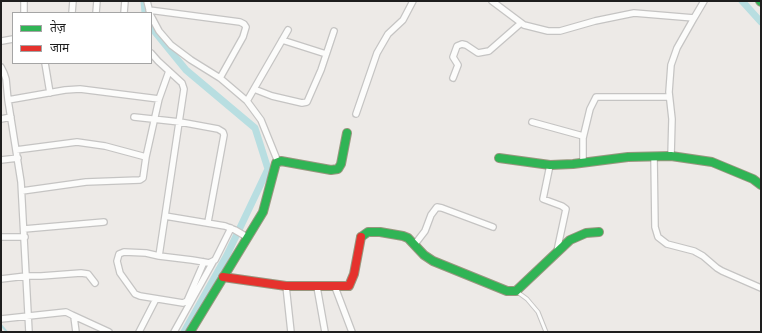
<!DOCTYPE html>
<meta charset="utf-8">
<style>
body{margin:0}
#map{position:relative;width:762px;height:333px;overflow:hidden;background:#edeae7;font-family:"Archivo Narrow","Noto Sans Devanagari",sans-serif}
canvas{display:block}
.frame{position:absolute;inset:0;border:2px solid #1e1e1e;pointer-events:none}
.legend{position:absolute;left:12px;top:12px;width:140px;height:52px;box-sizing:border-box;background:#fff;border:1px solid #a5a5a5;margin:0;padding:5px 7px;list-style:none;font-size:12px;color:#1e1e1e}
.legend li{display:flex;align-items:center;gap:8px;height:20px}
.legend b{width:20px;border:1px solid #a5a5a5}
</style>
<div id="map">
<canvas width="762" height="333"></canvas>
<div class="frame"></div>
<ul class="legend">
<li><b style="height:5px;background:#30b455"></b>तेज़</li>
<li><b style="height:5px;background:#e5322d"></b>जाम</li>
</ul>
</div>
<script>
const context = document.querySelector('canvas').getContext('2d');
context.lineJoin = 'round';
const shape = rows => new Path2D(rows.map(r => 'M' + r).join(''));
function stroke(path, color, width, dash) { context.strokeStyle = color; context.lineWidth = width; context.lineCap = dash ? 'butt' : 'round'; context.setLineDash(dash || []); context.stroke(path); }
const stream = shape([
 [1,325,7,332]
]);
const canal = shape([
 [144,1,145,13],
 [742,1,761,22],
 [151,27,186,70,255,128,268,169,227,255,184,332]
]);
const lane = shape([
 [516,291,527,299,538,312,546,332]
]);
const street = shape([
 [24,1,24,13],
 [147,1,150,13],
 [492,1,524,25,548,31,560,31,595,21,634,13,694,18,704,1],
 [149,10,240,22,244,24,246,27,243,37,220,78],
 [72,13,73,1],
 [96,13,97,1],
 [124,13,125,1],
 [151,16,159,31,171,45,191,60,220,78,247,101],
 [282,40,326,54],
 [2,41,13,39],
 [151,53,158,61,182,83,184,89,159,256],
 [45,63,50,93],
 [1,67,4,73,6,79,8,100,21,182,29,332],
 [453,78,458,65,453,57,457,46,462,44,466,45,478,53,489,51,521,23],
 [254,89,272,96,302,103,307,102,321,70,334,31],
 [8,100,65,90,80,89,159,99],
 [356,114,377,53,388,34,403,20,413,1],
 [134,117,180,122,218,129,223,132,224,135,208,222],
 [1,119,11,117],
 [532,122,583,136],
 [16,150,77,142,105,146,146,157],
 [654,156,655,227,658,237,667,244,694,251,703,256,717,268,722,271,761,288],
 [671,156,672,119,669,92,671,65,677,48,694,18],
 [1,160,18,158],
 [278,162,261,120,247,101,288,30],
 [583,163,583,138,590,109,596,97,669,97],
 [550,165,543,199,562,206,566,209,557,251],
 [22,191,86,182,140,180,143,178,146,157,159,99,169,71],
 [165,216,225,226,235,230,247,237],
 [24,229,104,222],
 [1,237,25,237],
 [415,244,425,231,431,215,437,207,442,208,493,227],
 [204,262,187,301,183,303,140,296,135,294,120,273,117,261,119,254,124,252,146,253,159,256,192,260,204,262,209,263,215,260,231,228],
 [1,279,26,276,41,276,81,273,88,274,95,283],
 [286,286,291,332],
 [317,287,325,332],
 [335,287,352,332],
 [72,315,109,332],
 [1,319,66,312,72,315,74,317,76,332],
 [139,332,156,299],
 [174,332,213,262]
]);
const fast = shape([
 [760,1,761,2],
 [499,158,550,165,573,164,628,157,671,156,712,162,753,179,761,185],
 [361,237,368,232,380,232,403,236,408,238,424,255,433,261,507,291,516,291,570,240,586,233,599,232],
 [190,332,263,212,276,163,281,161,331,170,338,169,341,164,347,133]
]);
const jam = shape([
 [223,277,286,286,349,286,354,274,361,237]
]);
stroke(stream, '#b8dee1', 2);
stroke(canal, '#b8dee1', 7);
stroke(lane, '#c5c4c3', 5);
stroke(street, '#c5c4c3', 8);
stroke(fast, '#98967e', 10);
stroke(jam, '#98967e', 10);
stroke(lane, '#fcfcfb', 3);
stroke(street, '#fcfcfb', 5.5);
stroke(fast, '#30b455', 8);
stroke(jam, '#e5322d', 8);
</script>
